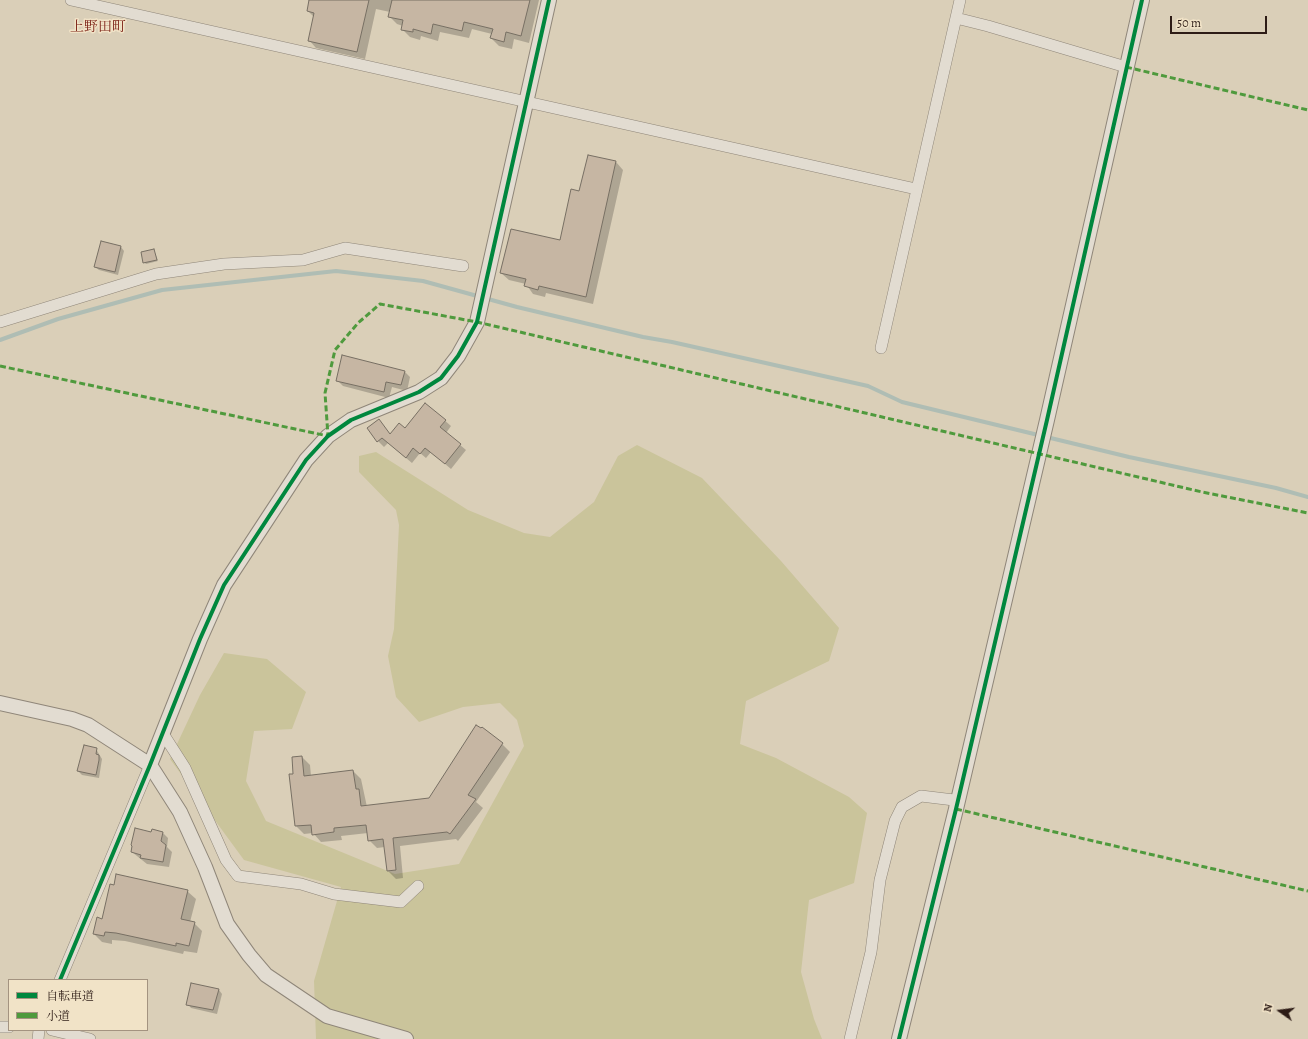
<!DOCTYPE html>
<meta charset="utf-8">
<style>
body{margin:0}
#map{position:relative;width:1308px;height:1039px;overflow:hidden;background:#dacfb8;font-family:Alegreya,"Noto Serif JP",serif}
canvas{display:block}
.legend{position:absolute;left:8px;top:979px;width:140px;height:52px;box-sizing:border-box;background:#f1e3c7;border:1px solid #a39380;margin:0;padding:5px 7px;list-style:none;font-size:12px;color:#2d1c16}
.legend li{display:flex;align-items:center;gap:8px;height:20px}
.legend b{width:20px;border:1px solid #a39380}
.north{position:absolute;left:1260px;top:991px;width:40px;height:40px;-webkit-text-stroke:3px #f1e3c7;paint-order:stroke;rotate:284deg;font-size:11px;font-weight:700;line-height:16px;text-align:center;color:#2d1c16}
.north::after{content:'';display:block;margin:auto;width:14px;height:18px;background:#2d1c16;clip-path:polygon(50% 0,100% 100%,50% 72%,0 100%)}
.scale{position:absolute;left:1170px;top:16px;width:97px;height:18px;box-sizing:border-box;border:2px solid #2d1c16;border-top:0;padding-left:5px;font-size:12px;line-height:14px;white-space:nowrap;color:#2d1c16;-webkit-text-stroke:3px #f1e3c7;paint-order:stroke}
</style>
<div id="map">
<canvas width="1308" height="1039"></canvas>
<ul class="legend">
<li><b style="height:5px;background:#00873e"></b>自転車道</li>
<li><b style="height:5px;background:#4f9a3d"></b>小道</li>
</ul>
<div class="north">N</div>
<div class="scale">50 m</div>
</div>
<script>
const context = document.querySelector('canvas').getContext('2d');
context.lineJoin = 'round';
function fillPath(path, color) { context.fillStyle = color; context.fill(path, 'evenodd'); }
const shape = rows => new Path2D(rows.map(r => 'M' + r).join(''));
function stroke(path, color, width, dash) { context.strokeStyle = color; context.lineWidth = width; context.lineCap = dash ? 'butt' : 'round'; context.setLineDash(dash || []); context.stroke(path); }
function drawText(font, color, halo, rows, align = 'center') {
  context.font = font + ' Alegreya,"Noto Serif JP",serif'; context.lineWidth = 3; context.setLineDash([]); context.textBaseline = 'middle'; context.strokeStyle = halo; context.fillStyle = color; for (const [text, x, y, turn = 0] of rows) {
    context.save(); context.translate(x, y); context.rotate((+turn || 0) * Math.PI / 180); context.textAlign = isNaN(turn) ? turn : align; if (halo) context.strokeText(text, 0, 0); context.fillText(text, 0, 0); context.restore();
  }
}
const green = shape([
 [637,445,702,478,781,561,839,628,829,661,746,701,740,744,776,758,849,797,867,813,854,883,809,900,801,972,814,1019,822,1039,316,1039,314,981,341,887,244,860,170,759,200,695,224,653,267,659,306,692,292,729,254,731,246,781,266,821,395,874,459,864,524,746,517,720,500,703,463,707,419,722,396,697,388,656,394,629,399,525,396,510,359,472,359,456,376,452,468,510,524,533,550,537,594,502,618,456]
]);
const shadow = shape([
 [318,0,539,0,529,43,514,39,512,49,499,46,491,38,492,34,472,29,469,38,440,32,438,41,421,36,420,40,410,37,402,29,403,26,397,24,389,16,390,12,376,9,365,59,316,48,309,40,314,17,308,11],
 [616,162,623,170,593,304,546,293,545,297,533,294,526,284,509,280,501,273,560,241,580,192],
 [101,242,121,247,124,251,118,275,99,270,95,267],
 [154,250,158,261,146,264,144,262],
 [404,371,410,377,407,391,392,387,389,398,343,386,337,380],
 [426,404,451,426,446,433,466,450,451,469,431,452,426,458,420,453,412,463,388,443,384,447,378,441,379,421,391,435,405,430],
 [502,744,510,752,476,802,483,808,458,841,456,839,400,846,403,878,396,879,388,871,385,847,377,848,369,840,368,833,341,836,342,840,321,842,313,833,304,834,296,826,290,775,294,775,302,757,310,765,311,776,353,771,361,779,367,807,429,799],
 [96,749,102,759,99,778,82,775,78,771],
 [162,832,168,838,167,847,172,852,169,867,147,864,132,852,152,833],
 [187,891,196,899,190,922,194,923,202,931,197,953,184,951,183,954,125,941,112,940,112,944,102,942,94,934,103,920],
 [192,984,219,990,222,994,217,1014,191,1008,188,1004]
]);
const stream = shape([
 [0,340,58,319,162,290,336,271,423,281,517,307,643,337,672,342,868,386,902,402,1129,457,1276,488,1308,497]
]);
const building = shape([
 [309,0,369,0,357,52,308,41,314,13,307,11,309,0],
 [392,0,530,0,521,36,506,32,504,42,490,38,493,29,464,22,462,31,433,24,431,34,413,29,413,32,401,30,403,20,388,17,392,0],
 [588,155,616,161,586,297,539,286,538,290,524,286,526,279,500,273,511,229,560,240,571,189,579,191,588,155],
 [101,241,121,246,115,272,94,267,101,241],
 [154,249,157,260,143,263,141,252,154,249],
 [342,355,405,371,401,385,386,382,384,392,336,381,342,355],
 [425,403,446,420,440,427,461,444,445,464,425,448,420,454,413,448,406,458,382,438,377,442,367,428,379,419,390,434,399,423,405,428,425,403],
 [476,725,481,728,482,727,503,743,468,795,476,799,450,834,447,832,393,838,396,870,387,871,383,839,368,841,366,825,334,828,334,832,312,835,311,825,295,826,289,774,293,774,292,757,302,756,304,776,353,770,356,789,359,789,361,806,429,798,476,725],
 [84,745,97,748,96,754,99,755,99,760,96,775,77,771,84,745],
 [135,828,151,832,152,829,163,832,161,841,166,845,163,862,140,858,141,855,131,852,132,846,131,845,135,828],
 [116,874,188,890,181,919,195,922,189,946,176,943,176,946,116,933,105,932,104,936,93,934,97,917,102,919,110,884,114,885,116,874],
 [191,983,219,989,213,1010,186,1005,191,983]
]);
const minor = shape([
 [71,0,916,189],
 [956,18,988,26,1126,67],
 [0,322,156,274,224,264,303,260,345,248,463,266],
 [881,348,960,0],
 [162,732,185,768,226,860,238,876,301,884,334,894,401,902,418,886],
 [60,980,150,765],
 [0,1027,9,1027],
 [52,1030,90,1039],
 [38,1039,39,1030],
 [850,1039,871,952,880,880,895,821,902,807,921,796,954,800,956,809]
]);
const tertiary = shape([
 [0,703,72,719,88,725,150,765,180,812,205,867,227,924,249,955,266,975,327,1016,406,1039],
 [150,765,200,639,224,585,306,460,328,436,351,420,419,392,441,378,458,356,477,322,549,0],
 [899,1039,956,809,1047,420,1142,0]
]);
const quiet = shape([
 [1126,67,1308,110],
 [0,366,328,436,325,393,335,350,358,323,380,304,477,322,1202,492,1308,513],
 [956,809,1308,891]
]);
const cycleway = shape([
 [60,980,150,765,200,639,224,585,306,460,328,436,351,420,419,392,441,378,458,356,477,322,549,0],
 [899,1039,956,809,1047,420,1142,0]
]);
const quarterNames = [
 ["上野田町",98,28]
];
fillPath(green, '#cac49b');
fillPath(shadow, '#0003');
stroke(stream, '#afbdb4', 4);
fillPath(building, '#c6b6a3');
stroke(building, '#776f63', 1);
stroke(minor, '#8f8679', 12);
stroke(tertiary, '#8f8679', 16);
stroke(minor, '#e2dcd1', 11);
stroke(tertiary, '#e2dcd1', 14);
stroke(quiet, '#4f9a3d', 3, [6, 3]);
stroke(cycleway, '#00873e', 4);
drawText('14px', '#7a1f14', '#f1e3c7', quarterNames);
</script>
